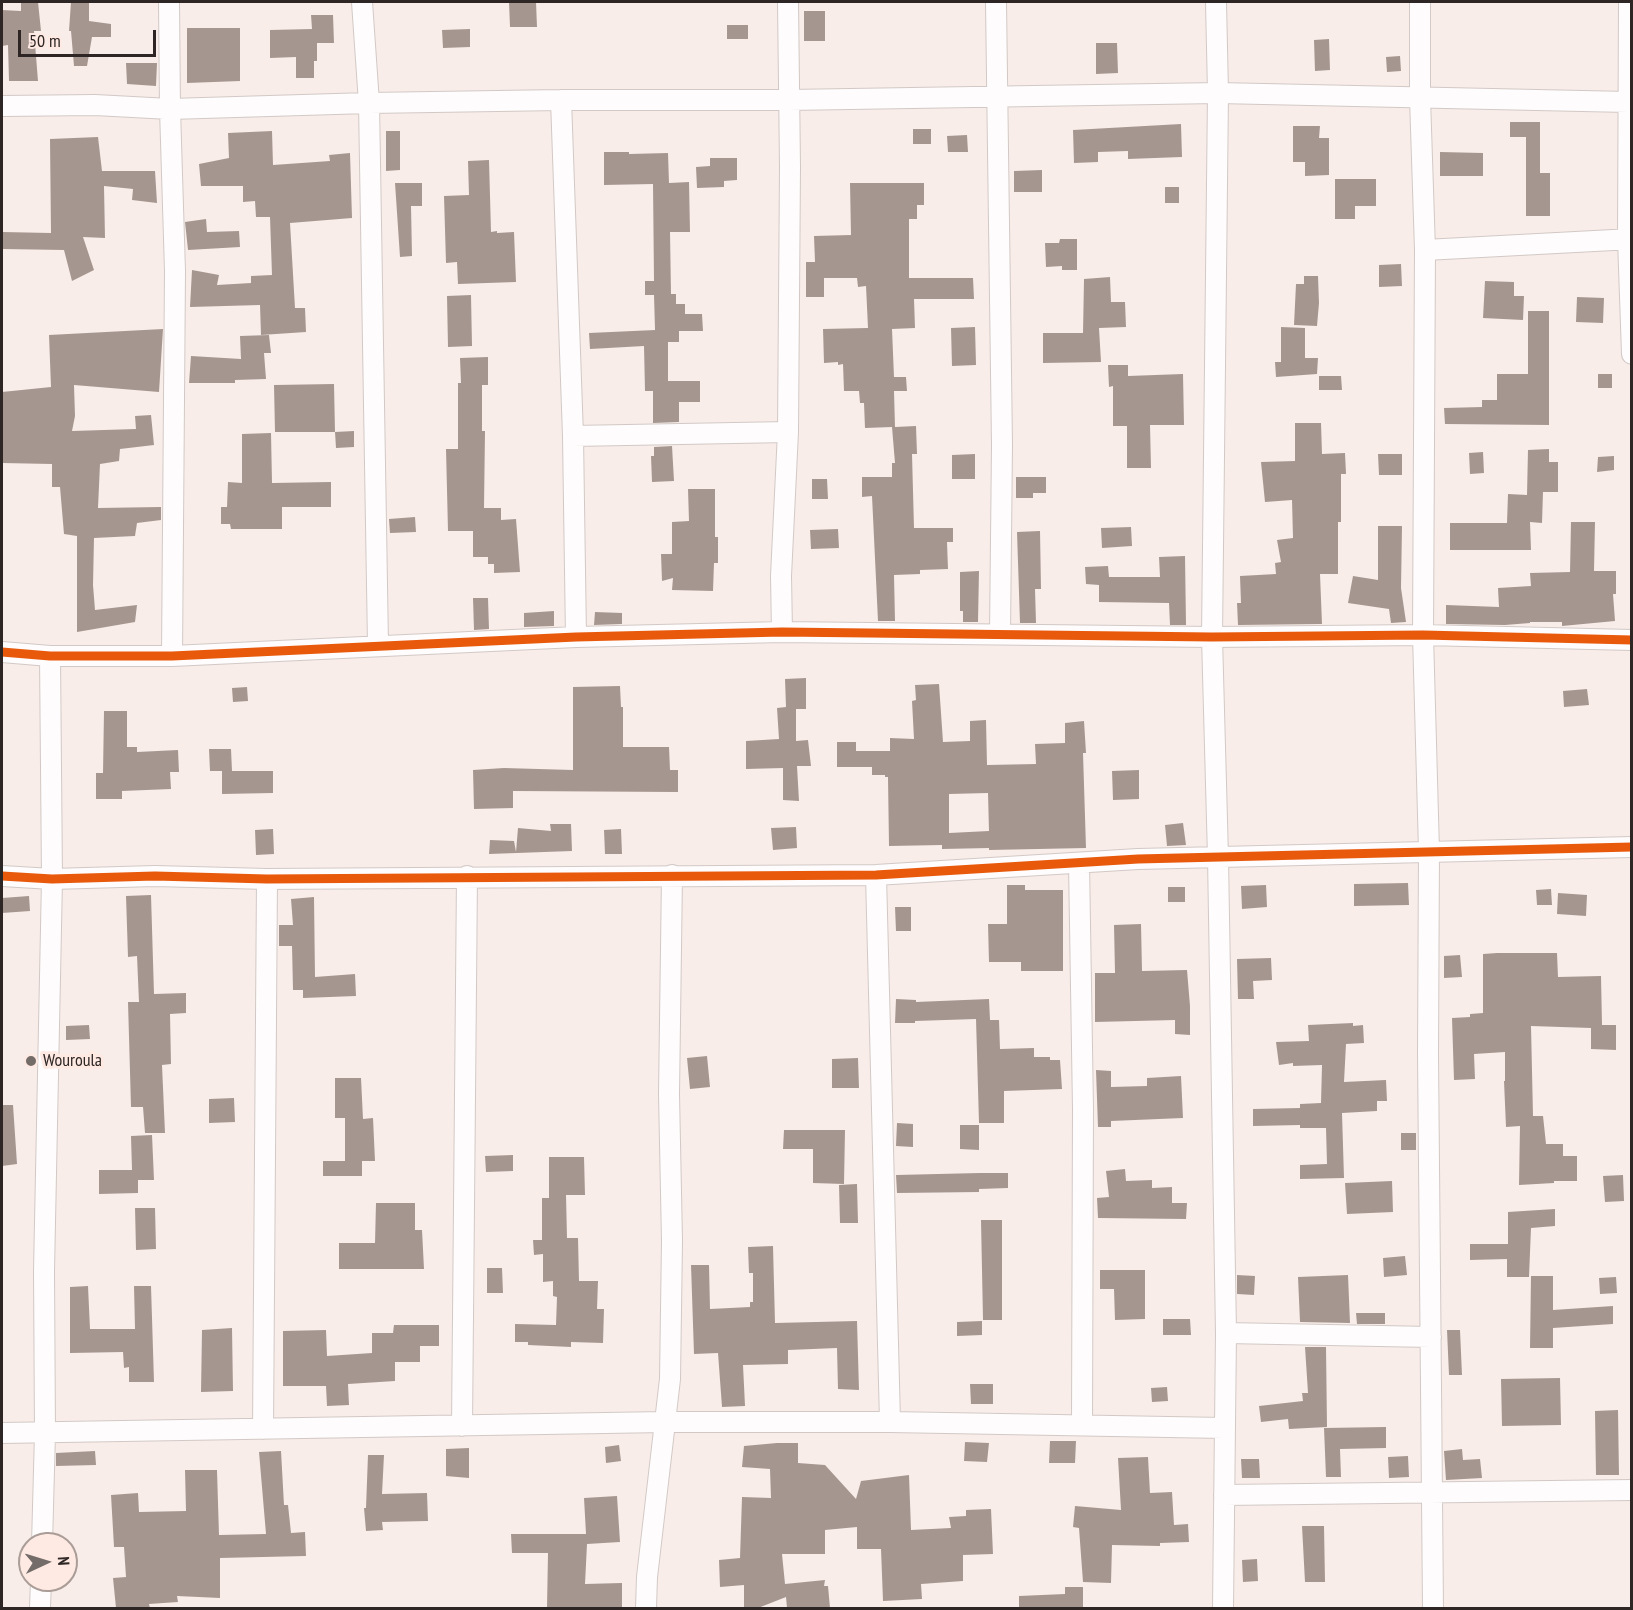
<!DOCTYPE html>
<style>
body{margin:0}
#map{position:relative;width:1633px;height:1610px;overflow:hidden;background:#f8ede9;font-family:"PT Sans Narrow",sans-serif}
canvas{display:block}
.frame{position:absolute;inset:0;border:3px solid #2d2624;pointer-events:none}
.north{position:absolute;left:18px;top:1532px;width:60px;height:60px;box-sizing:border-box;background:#feeae3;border:2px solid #aa9c97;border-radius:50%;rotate:86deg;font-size:16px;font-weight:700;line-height:24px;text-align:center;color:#2d2624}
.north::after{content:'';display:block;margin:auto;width:21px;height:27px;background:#746c69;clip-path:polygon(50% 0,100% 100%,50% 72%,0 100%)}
.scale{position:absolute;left:18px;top:30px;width:138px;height:27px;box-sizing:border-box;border:3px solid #2d2624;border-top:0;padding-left:8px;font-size:18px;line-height:21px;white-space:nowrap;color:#2d2624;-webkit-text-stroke:4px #feeae3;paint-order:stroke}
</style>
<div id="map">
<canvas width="1633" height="1610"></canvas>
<div class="frame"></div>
<div class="north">N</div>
<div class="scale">50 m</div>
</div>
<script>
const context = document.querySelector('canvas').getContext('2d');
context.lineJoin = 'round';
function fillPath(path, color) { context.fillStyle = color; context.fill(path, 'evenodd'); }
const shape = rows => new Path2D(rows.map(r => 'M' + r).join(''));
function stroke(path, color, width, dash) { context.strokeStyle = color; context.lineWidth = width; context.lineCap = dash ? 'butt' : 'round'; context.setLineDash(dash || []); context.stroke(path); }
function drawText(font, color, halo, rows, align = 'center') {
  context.font = font + ' "PT Sans Narrow",sans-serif'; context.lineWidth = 6; context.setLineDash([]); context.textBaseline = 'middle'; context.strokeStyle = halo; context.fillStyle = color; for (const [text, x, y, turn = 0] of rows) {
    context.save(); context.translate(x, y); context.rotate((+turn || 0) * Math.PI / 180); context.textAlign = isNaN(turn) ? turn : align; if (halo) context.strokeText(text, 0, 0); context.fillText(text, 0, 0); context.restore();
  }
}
const building = shape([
 [21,2,38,2,41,31,34,31,38,81,9,81,8,45,2,46,2,10,21,11],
 [71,2,89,2,89,21,111,24,111,37,92,37,87,66,74,66,71,31,69,31],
 [509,2,536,2,537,27,510,27],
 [804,11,825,11,825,41,804,41],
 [311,15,333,15,334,43,317,43,317,61,314,61,314,78,296,78,296,57,270,58,270,30,312,29],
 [727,25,748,25,748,39,727,39],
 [187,28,240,28,240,81,187,83],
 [470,29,470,47,443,48,442,30],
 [1329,39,1330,70,1315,71,1314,40],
 [1096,43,1117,43,1118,73,1096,74],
 [1400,56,1401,71,1387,72,1386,57],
 [126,63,157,63,156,86,127,84],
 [1510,122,1540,122,1540,173,1550,173,1550,216,1526,216,1526,137,1510,137],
 [1181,124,1182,157,1128,159,1128,151,1098,152,1098,162,1074,163,1073,130],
 [1293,126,1320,126,1319,138,1329,138,1329,175,1305,176,1305,162,1293,162],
 [913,129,931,129,931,144,913,144],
 [272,131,273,165,330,161,329,155,350,153,352,218,290,223,295,308,305,308,306,332,261,335,260,305,190,307,192,270,219,275,217,285,251,283,251,276,272,275,270,217,256,217,255,201,243,202,243,186,201,186,199,164,229,158,228,133],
 [386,131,400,131,400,170,386,171],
 [967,135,968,152,948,152,947,136],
 [98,137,102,171,155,171,157,203,132,200,133,189,104,186,105,238,83,237,94,270,72,281,64,250,2,249,2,232,51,233,50,139],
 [604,152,629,152,629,154,668,153,669,183,689,182,690,232,670,232,671,294,676,294,676,304,685,304,685,314,702,314,703,331,679,331,679,342,668,342,668,381,700,381,700,402,679,402,679,422,653,423,653,391,645,391,644,346,590,349,589,333,655,330,654,295,645,295,645,281,654,281,653,184,604,185],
 [1440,152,1483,153,1483,176,1440,176],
 [710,158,737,158,737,180,724,181,724,187,697,188,696,167,710,166],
 [489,160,491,232,497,231,497,233,514,232,516,282,458,284,457,262,446,263,444,196,469,195,468,161],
 [1042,170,1042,192,1014,192,1014,171],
 [1335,179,1376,179,1376,206,1355,206,1355,219,1335,219],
 [395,183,422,183,422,206,411,206,412,256,400,257],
 [850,183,924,183,924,205,917,205,917,219,909,219,909,278,973,278,974,299,914,299,915,328,892,329,894,377,906,377,907,391,894,391,895,427,916,426,917,454,912,454,914,528,953,528,953,542,947,542,948,569,920,570,920,574,894,575,895,621,878,621,872,496,862,497,862,477,892,477,892,463,895,463,892,427,865,428,864,403,860,403,859,391,844,391,843,364,838,365,838,362,824,363,823,329,868,328,866,286,858,287,857,278,824,278,824,297,806,297,806,262,815,262,814,236,851,235],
 [1165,187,1179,187,1179,203,1165,203],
 [206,219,207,232,239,231,240,247,188,250,185,222],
 [1060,239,1077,239,1077,270,1062,270,1062,266,1046,267,1045,243,1059,243],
 [1401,264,1402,286,1379,287,1379,265],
 [1304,276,1318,276,1319,303,1317,326,1294,325,1296,284,1304,284],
 [1110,277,1111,302,1125,302,1126,327,1099,328,1101,362,1043,363,1043,333,1083,333,1084,279],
 [1485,281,1514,282,1514,296,1524,296,1523,320,1483,318],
 [471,295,472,346,448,347,447,296],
 [1577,297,1604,298,1603,323,1576,322],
 [1528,311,1549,311,1549,425,1445,424,1444,408,1482,407,1482,400,1497,400,1497,374,1528,374],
 [975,327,976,365,952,366,951,328],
 [1281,327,1305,328,1305,358,1318,358,1317,374,1276,377,1275,362,1281,362],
 [163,329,159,392,74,385,75,416,72,431,136,429,135,416,151,415,154,445,120,449,119,461,100,464,98,508,161,507,161,520,137,523,135,536,94,538,93,585,95,610,137,605,135,622,77,632,77,536,64,534,60,487,52,487,52,464,2,463,2,392,51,387,49,335],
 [269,335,271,353,264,353,266,379,235,380,235,383,189,383,191,356,241,359,240,336],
 [488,357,488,385,482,385,482,431,485,431,484,508,501,508,501,520,516,519,520,572,494,573,494,564,488,564,488,557,473,557,473,531,448,531,446,449,458,449,458,383,461,383,460,358],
 [1108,365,1128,365,1128,376,1183,374,1184,425,1150,425,1151,468,1127,468,1127,426,1113,426,1113,386,1109,387],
 [1598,374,1612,374,1612,388,1598,388],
 [1319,376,1341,376,1342,390,1319,390],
 [334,384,335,432,275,432,274,385],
 [1295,423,1321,423,1322,454,1345,453,1346,474,1341,474,1341,522,1338,522,1338,574,1320,574,1322,624,1238,625,1237,603,1241,603,1240,576,1276,574,1275,563,1281,562,1277,540,1293,538,1292,500,1265,502,1261,462,1295,461],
 [354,431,354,447,336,448,335,432],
 [271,433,272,483,331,482,331,507,282,507,282,529,231,529,230,524,221,524,221,507,227,507,228,482,242,483,242,434],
 [672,446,674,481,652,482,651,456,654,456,654,447],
 [1549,449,1549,462,1558,462,1558,492,1543,492,1542,523,1530,522,1531,550,1450,550,1450,523,1507,523,1508,494,1527,495,1528,450],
 [1483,452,1484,473,1470,474,1469,453],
 [975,454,975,479,952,479,952,455],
 [1378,454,1402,454,1402,475,1379,475],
 [1614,456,1614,470,1597,472,1598,457],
 [1016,477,1046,477,1046,493,1033,493,1033,498,1016,498],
 [812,479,827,479,828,499,812,499],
 [688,489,715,489,715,537,718,537,718,563,714,563,713,591,672,590,673,578,662,581,661,554,672,554,672,522,689,521],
 [415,517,416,532,390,533,389,519],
 [1571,522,1595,522,1594,571,1616,571,1616,594,1613,594,1615,621,1562,626,1562,622,1530,622,1530,623,1505,625,1446,624,1446,605,1499,607,1498,588,1531,586,1530,573,1570,572],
 [1378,526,1402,526,1401,588,1406,622,1391,623,1389,609,1348,603,1353,576,1378,580],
 [1131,527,1132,546,1102,548,1101,528],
 [838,529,839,548,811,549,810,530],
 [1040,531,1041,589,1035,589,1036,623,1020,623,1017,532],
 [1185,556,1186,625,1170,625,1169,603,1099,602,1099,585,1086,584,1085,567,1108,566,1109,577,1160,577,1159,557],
 [979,571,978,622,963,622,963,611,960,611,960,572],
 [473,598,488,598,489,629,474,630],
 [554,611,554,626,524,627,524,613],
 [595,612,622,613,622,624,594,625],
 [806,678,806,709,796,709,796,741,808,740,811,766,797,766,799,801,783,800,783,768,746,769,746,741,779,739,777,708,786,707,785,679],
 [939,684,943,742,970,741,970,721,986,720,987,765,1036,764,1035,744,1065,743,1065,723,1084,721,1086,753,1083,753,1086,848,989,850,989,848,942,849,942,845,889,846,888,777,885,777,885,775,872,775,872,767,837,767,837,742,856,742,856,751,890,751,890,738,914,739,912,701,916,700,915,685],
 [988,793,989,831,949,833,949,794],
 [620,686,621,707,623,707,623,747,669,747,670,770,678,770,678,792,513,791,513,808,474,809,473,770,504,768,573,770,573,687],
 [247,687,248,701,233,702,232,688],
 [1587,689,1589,705,1564,707,1563,691],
 [104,711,127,711,127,747,137,747,137,752,178,750,179,772,170,772,171,789,122,791,122,799,96,799,96,773,103,773],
 [209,749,231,749,232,771,273,771,273,793,222,794,222,771,210,771],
 [1139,770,1139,799,1113,800,1112,771],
 [1183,823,1186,845,1167,846,1165,825],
 [550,824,571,824,572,851,489,854,490,840,514,841,516,852,518,828,551,831],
 [796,827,797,848,773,850,771,828],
 [273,829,274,854,256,855,255,830],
 [621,829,622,854,605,854,604,830],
 [1408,883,1409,905,1354,906,1354,884],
 [1007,885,1025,885,1025,890,1063,890,1063,971,1021,971,1021,962,989,962,988,924,1007,924],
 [1266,885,1267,907,1242,909,1241,886],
 [1168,887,1185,887,1185,902,1168,902],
 [1551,889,1552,905,1537,905,1536,890],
 [1558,893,1587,895,1586,916,1557,914],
 [151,895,154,994,186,993,186,1013,170,1014,171,1064,162,1065,165,1133,145,1133,143,1107,131,1107,128,1002,139,1002,137,956,128,957,126,896],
 [29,896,30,911,2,913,2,898],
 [314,897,315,977,355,974,356,996,303,998,303,990,293,990,292,946,279,946,279,925,293,925,291,899],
 [895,907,911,907,911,931,896,931],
 [1141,924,1142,971,1187,970,1190,1006,1190,1035,1175,1034,1175,1020,1095,1022,1095,973,1115,973,1114,925],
 [1497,953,1557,953,1558,977,1601,976,1602,1025,1616,1025,1616,1050,1591,1049,1591,1028,1531,1026,1533,1116,1543,1116,1546,1144,1563,1144,1563,1156,1577,1156,1577,1181,1554,1181,1554,1183,1519,1185,1520,1126,1506,1127,1504,1081,1505,1081,1505,1052,1474,1054,1475,1079,1454,1080,1452,1018,1470,1017,1470,1014,1483,1013,1483,954],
 [1460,955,1462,977,1444,978,1444,956],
 [1271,958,1272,980,1253,981,1254,999,1238,999,1237,959],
 [896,999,916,1000,916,1002,989,999,990,1020,999,1020,1000,1049,1034,1048,1034,1057,1050,1057,1050,1060,1060,1060,1062,1089,1004,1091,1004,1123,979,1123,976,1019,915,1021,915,1023,895,1023],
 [1353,1023,1353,1026,1363,1025,1364,1043,1346,1044,1344,1082,1386,1080,1387,1101,1377,1101,1377,1111,1342,1113,1344,1178,1300,1179,1300,1165,1327,1164,1326,1128,1300,1128,1300,1125,1253,1126,1253,1109,1300,1108,1300,1104,1321,1103,1322,1065,1293,1066,1293,1063,1279,1065,1276,1042,1309,1041,1308,1025],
 [89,1025,90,1039,66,1040,66,1026],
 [707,1056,710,1087,690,1089,687,1058],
 [858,1058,859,1088,832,1088,832,1059],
 [1096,1070,1111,1071,1111,1087,1147,1086,1147,1078,1181,1076,1183,1118,1111,1121,1111,1127,1098,1127],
 [335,1078,361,1078,363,1119,373,1118,375,1161,362,1161,362,1176,323,1176,323,1161,345,1161,345,1118,335,1118],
 [234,1098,235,1122,209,1123,209,1099],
 [2,1105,13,1105,17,1164,2,1166],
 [897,1123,913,1124,913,1147,896,1146],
 [960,1125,979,1125,979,1150,960,1149],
 [784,1130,845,1130,844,1184,813,1183,813,1149,783,1149],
 [1401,1133,1416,1133,1416,1150,1401,1150],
 [152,1135,154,1180,138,1180,138,1193,99,1194,99,1170,132,1170,131,1136],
 [513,1155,513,1171,486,1172,485,1156],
 [549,1157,584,1157,585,1195,566,1195,567,1238,578,1238,579,1281,598,1281,597,1309,604,1309,603,1343,571,1342,571,1347,528,1345,528,1342,515,1342,515,1324,556,1325,557,1297,553,1296,553,1281,543,1282,543,1254,534,1255,533,1240,542,1240,542,1198,549,1198],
 [1125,1169,1126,1181,1152,1180,1152,1188,1172,1187,1172,1203,1187,1203,1186,1219,1098,1218,1097,1198,1109,1197,1106,1171],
 [980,1173,1008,1173,1008,1188,979,1189,979,1192,897,1193,896,1175],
 [1623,1175,1624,1201,1605,1202,1603,1176],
 [1392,1181,1393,1212,1347,1214,1345,1183],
 [857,1184,858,1223,840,1223,839,1185],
 [376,1203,415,1203,415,1230,422,1230,424,1269,339,1269,339,1243,375,1243],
 [135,1208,155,1208,156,1249,136,1250],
 [1555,1209,1555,1226,1531,1228,1529,1277,1507,1277,1507,1259,1470,1260,1470,1244,1508,1244,1508,1212],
 [981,1220,1002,1220,1002,1320,983,1320],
 [773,1246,775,1323,857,1321,859,1390,838,1389,837,1348,788,1350,788,1364,743,1365,745,1406,722,1407,718,1353,694,1354,691,1265,709,1265,710,1309,750,1307,750,1302,753,1302,753,1273,749,1273,748,1247],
 [1405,1256,1407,1275,1384,1277,1383,1258],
 [487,1268,502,1268,503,1293,487,1293],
 [1100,1270,1145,1270,1145,1319,1115,1320,1114,1289,1100,1289],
 [1237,1275,1255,1276,1254,1295,1237,1294],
 [1348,1275,1350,1323,1300,1322,1298,1277],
 [1531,1276,1553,1276,1553,1310,1613,1306,1613,1324,1553,1328,1553,1348,1530,1348],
 [1616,1277,1617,1293,1600,1294,1599,1278],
 [88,1286,90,1329,135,1329,134,1286,151,1286,154,1382,129,1382,129,1367,124,1368,123,1352,70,1353,70,1287],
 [1356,1313,1385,1313,1385,1324,1357,1324],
 [1163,1319,1190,1319,1191,1335,1163,1335],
 [982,1321,982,1335,957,1336,957,1322],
 [394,1325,439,1325,439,1346,420,1346,420,1362,395,1362,395,1381,348,1384,349,1405,327,1406,326,1386,283,1386,283,1331,326,1330,327,1356,372,1353,372,1333,393,1333],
 [232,1328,233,1391,201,1392,202,1330],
 [1447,1330,1460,1330,1462,1375,1449,1375],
 [1305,1347,1326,1347,1327,1427,1289,1429,1288,1419,1261,1422,1259,1406,1303,1401,1302,1393,1308,1393],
 [1560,1378,1561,1425,1502,1426,1501,1379],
 [970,1384,993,1384,993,1404,971,1404],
 [1167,1387,1168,1401,1152,1402,1151,1388],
 [1618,1410,1619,1475,1596,1475,1595,1411],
 [1386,1427,1386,1448,1340,1449,1341,1477,1326,1477,1324,1428],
 [1050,1441,1076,1441,1075,1463,1049,1463],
 [965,1442,989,1443,987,1462,964,1461],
 [777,1443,798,1443,798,1463,825,1465,856,1499,861,1481,909,1475,911,1530,951,1528,949,1517,966,1516,966,1510,991,1509,993,1554,963,1555,963,1581,921,1584,922,1599,883,1601,881,1549,857,1549,857,1527,825,1530,825,1554,782,1554,785,1584,825,1580,824,1586,828,1586,830,1608,787,1608,786,1597,758,1608,744,1608,744,1585,720,1587,719,1560,740,1558,742,1497,771,1498,770,1469,742,1467,744,1446],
 [619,1445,621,1461,606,1463,605,1447],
 [469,1448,469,1478,446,1476,446,1449],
 [1462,1449,1463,1460,1480,1459,1482,1478,1446,1480,1444,1451],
 [95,1451,96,1465,56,1466,56,1453],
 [281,1451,284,1505,288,1505,291,1533,305,1532,306,1556,220,1558,220,1598,177,1596,178,1602,149,1604,150,1608,116,1608,113,1578,126,1577,124,1547,114,1547,111,1495,138,1493,139,1512,186,1511,185,1470,217,1470,219,1535,266,1534,259,1452],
 [368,1455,384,1455,382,1494,427,1493,428,1521,382,1522,383,1530,366,1531,364,1508,366,1508],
 [1408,1456,1409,1477,1389,1478,1388,1457],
 [1148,1457,1150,1493,1172,1492,1174,1525,1188,1524,1189,1542,1160,1543,1160,1546,1112,1545,1111,1583,1083,1582,1079,1528,1073,1527,1075,1506,1121,1510,1118,1458],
 [1241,1459,1259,1459,1260,1478,1242,1478],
 [617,1496,620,1542,587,1544,585,1584,622,1583,622,1608,547,1608,548,1553,512,1553,511,1534,586,1534,584,1498],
 [1302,1526,1324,1526,1325,1582,1305,1582],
 [1257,1559,1258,1581,1243,1582,1242,1560],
 [1065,1587,1083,1587,1083,1608,1019,1608,1019,1596,1065,1594]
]);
const street = shape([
 [169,2,170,109,175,271,172,656],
 [362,2,369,103,378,645],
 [996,2,1002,445,1000,634],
 [1216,2,1218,93,1212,637,1218,857,1226,1333,1223,1608],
 [1420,2,1420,98,1425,250,1423,635,1429,851,1428,1054,1433,1608],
 [1629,2,1628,239,1632,354],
 [561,100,573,436,576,637],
 [2,106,95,105,170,109,369,103,561,100,789,100,1218,93,1628,102],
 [1425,250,1632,239],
 [573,436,788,432],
 [782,632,781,576,788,432,790,167,788,2],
 [2,652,50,656,172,656,576,637,782,632,1212,637,1423,635,1632,640],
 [1079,863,1083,1109,1082,1425],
 [876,875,890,1422],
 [2,876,52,879,155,876,267,879,876,875,1138,859,1632,847],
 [1226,1333,1431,1337],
 [462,1426,467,876],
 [263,1429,267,879],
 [2,1433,665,1422,890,1422,1224,1428],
 [1224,1495,1632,1490],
 [42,1544,45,1433,44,1271,52,879,50,656],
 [40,1608,41,1580],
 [646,1608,647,1577,670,1379,672,1241,669,1094,672,875]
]);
const cycleway = shape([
 [2,652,50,656,172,656,576,637,782,632,1212,637,1423,635,1632,640],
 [2,876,52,879,155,876,267,879,876,875,1138,859,1632,847]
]);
const markers = [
 [31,1061,6,"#746c69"]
];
const poiNames = [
 ["Wouroula",43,1061]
];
fillPath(building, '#a69690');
stroke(street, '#d2c9c6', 22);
stroke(street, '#fefcfc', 20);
stroke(cycleway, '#e8590c', 9);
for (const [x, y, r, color] of markers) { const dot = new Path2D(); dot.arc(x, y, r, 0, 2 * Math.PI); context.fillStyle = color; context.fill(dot); stroke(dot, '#feeae3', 2); }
drawText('18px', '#2d2624', '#feeae3', poiNames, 'left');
</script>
